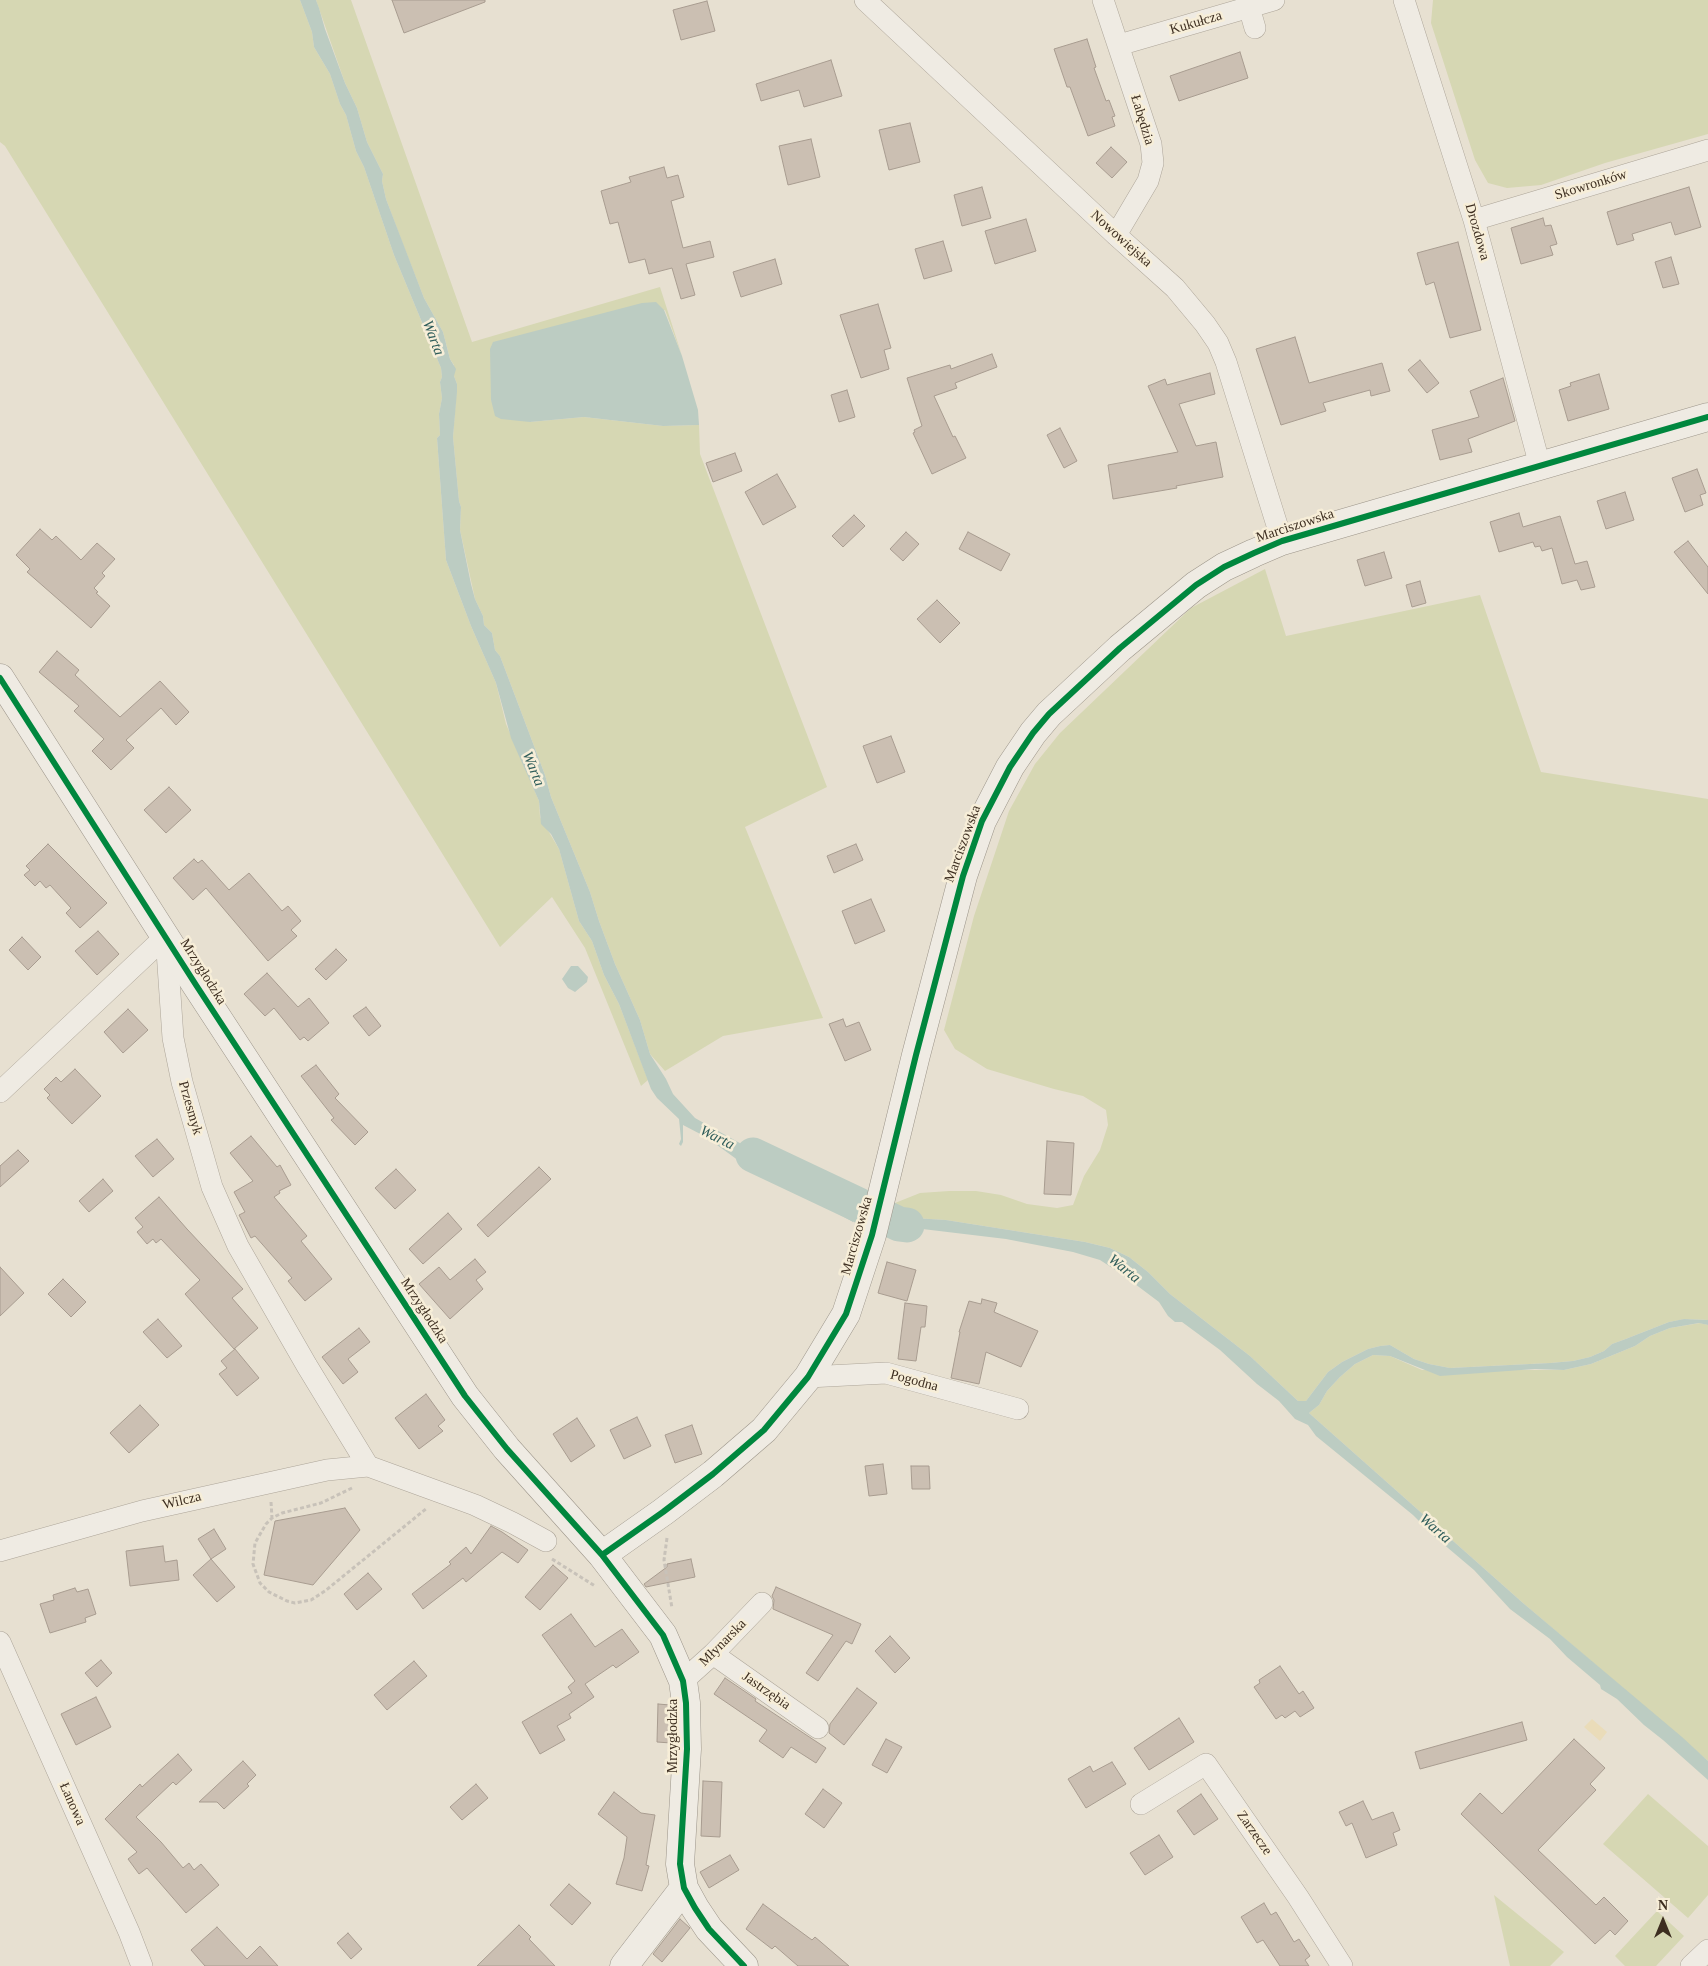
<!DOCTYPE html>
<meta charset="utf-8">
<style>
body{margin:0}
#map{position:relative;width:1708px;height:1966px;overflow:hidden;background:#e7e0d1;font-family:"Times New Roman",serif}
canvas{display:block}
.north{position:absolute;left:1638px;top:1896px;width:50px;height:50px;-webkit-text-stroke:4px #f7eed8;paint-order:stroke;rotate:0deg;font-size:14px;font-weight:700;line-height:20px;text-align:center;color:#3d2e20}
.north::after{content:'';display:block;margin:auto;width:18px;height:22px;background:#3d2e20;clip-path:polygon(50% 0,100% 100%,50% 72%,0 100%)}
</style>
<div id="map">
<canvas width="1708" height="1966"></canvas>
<div class="north">N</div>
</div>
<script>
const context = document.querySelector('canvas').getContext('2d');
context.lineJoin = 'round';
function fillPath(path, color) { context.fillStyle = color; context.fill(path, 'evenodd'); }
const shape = rows => new Path2D(rows.map(r => 'M' + r).join(''));
function stroke(path, color, width, dash) { context.strokeStyle = color; context.lineWidth = width; context.lineCap = dash ? 'butt' : 'round'; context.setLineDash(dash || []); context.stroke(path); }
function drawText(font, color, halo, rows, align = 'center') {
  context.font = font + ' "Times New Roman",serif'; context.lineWidth = 5; context.setLineDash([]); context.textBaseline = 'middle'; context.strokeStyle = halo; context.fillStyle = color; for (const [text, x, y, turn = 0] of rows) {
    context.save(); context.translate(x, y); context.rotate((+turn || 0) * Math.PI / 180); context.textAlign = isNaN(turn) ? turn : align; if (halo) context.strokeText(text, 0, 0); context.fillText(text, 0, 0); context.restore();
  }
}
const green = shape([
 [0,0,300,0,312,32,314,47,330,74,340,104,346,115,356,151,364,167,394,255,441,368,442,377,440,382,442,398,439,414,440,435,437,438,446,560,471,626,496,683,506,724,539,801,540,817,559,849,579,921,592,941,604,975,619,1004,648,1080,641,1086,585,948,552,897,500,947,5,146,0,142],
 [316,0,351,0,472,342,660,287,682,356,665,310,491,378,491,400,530,422,584,417,663,426,699,425,700,454,827,787,745,827,823,1018,723,1036,665,1071,650,1054,640,1020,615,964,599,921,590,892,551,797,545,775,500,656,495,650,492,633,484,625,483,616,475,599,460,530,461,507,459,501,453,437,457,384,454,376,454,365,450,359,443,332,424,298,404,247,386,199,382,181,383,174,367,142,357,108,345,83],
 [1433,0,1708,0,1708,134,1605,163,1541,185,1507,188,1488,183,1475,160,1431,23],
 [1265,569,1286,636,1480,595,1541,772,1708,799,1708,1320,1685,1319,1669,1322,1623,1340,1612,1344,1604,1351,1590,1357,1573,1361,1550,1363,1450,1368,1429,1364,1414,1359,1390,1345,1380,1346,1368,1349,1342,1362,1328,1372,1306,1401,1298,1401,1250,1356,1170,1294,1148,1272,1129,1257,1110,1248,1085,1242,946,1220,897,1217,892,1215,890,1205,920,1193,949,1191,976,1191,1001,1195,1027,1204,1057,1208,1073,1205,1084,1176,1100,1150,1108,1125,1106,1110,1083,1096,1054,1089,987,1069,955,1049,944,1030,974,916,1009,811,1035,764,1060,733,1191,608],
 [1700,1323,1708,1325,1708,1761,1523,1603,1309,1413,1319,1405,1327,1391,1340,1377,1355,1364,1373,1355,1390,1356,1422,1370,1564,1370,1591,1364,1635,1346,1650,1336,1670,1328],
 [1648,1794,1708,1846,1708,1895,1688,1918,1603,1844],
 [1494,1895,1564,1952,1550,1966,1510,1966],
 [1657,1911,1684,1936,1656,1966,1625,1966,1615,1956]
]);
const sand = shape([
 [1592,1719,1607,1732,1600,1741,1584,1727]
]);
const water = shape([
 [300,0,316,0,319,8,325,29,345,83,357,108,367,142,383,174,382,181,386,199,424,298,443,332,450,359,456,369,454,376,457,384,457,392,453,437,459,501,461,507,460,530,471,584,475,599,483,616,484,625,492,633,495,650,500,656,545,775,551,797,590,892,599,921,615,964,640,1020,650,1054,666,1079,673,1094,695,1118,779,1165,800,1167,788,1189,746,1166,706,1137,683,1125,683,1142,681,1146,679,1144,681,1139,679,1119,657,1098,651,1089,619,1004,604,975,592,941,579,921,559,849,551,834,541,824,539,801,511,738,496,683,471,626,446,560,437,438,440,435,439,414,442,398,440,382,442,377,441,368,394,255,364,167,356,151,346,115,340,104,330,74,314,47,312,32],
 [656,302,664,310,682,356,698,410,699,425,663,426,584,417,530,422,501,419,495,416,491,400,490,349,493,342,642,303],
 [571,966,578,966,588,977,587,982,575,992,568,988,562,979],
 [817,1176,841,1187,860,1193,853,1222,806,1196],
 [892,1215,897,1217,946,1220,1085,1242,1110,1248,1129,1257,1148,1272,1170,1294,1250,1356,1298,1401,1306,1401,1328,1372,1342,1362,1368,1349,1380,1346,1390,1345,1414,1359,1429,1364,1450,1368,1550,1363,1573,1361,1590,1357,1604,1351,1612,1344,1623,1340,1669,1322,1684,1319,1708,1320,1708,1325,1699,1323,1670,1328,1650,1336,1635,1346,1591,1364,1564,1370,1535,1369,1440,1376,1390,1356,1373,1355,1355,1364,1340,1377,1327,1391,1319,1405,1309,1413,1523,1603,1682,1737,1708,1761,1708,1780,1663,1740,1644,1725,1617,1699,1601,1689,1600,1685,1567,1657,1550,1639,1510,1609,1474,1570,1435,1537,1413,1515,1316,1436,1308,1425,1295,1419,1279,1401,1257,1384,1220,1350,1182,1322,1175,1322,1168,1316,1159,1302,1123,1275,1100,1260,1073,1252,1006,1239,889,1225]
]);
const river = shape([
 [753,1155,899,1224,907,1225]
]);
const building = shape([
 [392,0,485,0,485,2,404,33,392,0],
 [707,1,715,31,681,40,673,10,707,1],
 [1087,39,1096,67,1094,68,1106,101,1109,100,1115,116,1112,117,1115,126,1088,136,1070,87,1067,87,1054,49,1087,39],
 [1240,52,1248,78,1179,101,1170,76,1240,52],
 [831,60,842,96,804,107,799,90,761,101,756,84,831,60],
 [910,123,920,162,889,170,879,130,910,123],
 [811,139,820,177,788,185,779,146,811,139],
 [1111,147,1127,162,1112,178,1096,163,1111,147],
 [664,167,667,178,678,175,684,197,671,201,683,248,710,241,714,257,686,264,695,295,681,299,672,268,649,274,645,259,629,263,618,222,610,224,601,191,631,182,629,177,664,167],
 [982,187,991,218,962,226,954,195,982,187],
 [1689,187,1701,227,1675,235,1671,222,1632,234,1634,240,1617,245,1607,212,1689,187],
 [1543,218,1545,226,1551,225,1557,244,1550,246,1553,255,1521,264,1511,228,1543,218],
 [1026,219,1036,251,995,264,985,231,1026,219],
 [943,241,952,271,924,279,915,249,943,241],
 [1458,242,1481,330,1450,338,1434,282,1426,285,1417,253,1458,242],
 [1671,257,1679,284,1663,288,1655,262,1671,257],
 [775,259,782,284,741,297,733,272,775,259],
 [878,304,891,348,884,350,889,369,861,378,840,315,878,304],
 [1295,337,1309,383,1382,363,1390,391,1371,396,1370,390,1323,403,1326,411,1281,425,1256,349,1295,337],
 [992,354,997,367,955,383,957,388,934,396,953,437,955,436,966,458,932,474,913,433,915,432,914,430,922,426,907,378,950,365,951,369,992,354],
 [1420,360,1439,383,1427,393,1408,370,1420,360],
 [1210,373,1215,394,1179,404,1196,446,1216,442,1223,477,1176,486,1177,488,1113,499,1108,465,1178,452,1148,386,1165,379,1167,385,1210,373],
 [1599,374,1609,409,1568,421,1559,390,1571,386,1570,383,1599,374],
 [1503,378,1515,421,1468,439,1472,452,1440,460,1432,430,1479,417,1470,391,1503,378],
 [847,390,855,417,839,422,831,395,847,390],
 [1060,428,1077,461,1064,468,1047,435,1060,428],
 [735,453,742,471,713,482,706,463,735,453],
 [1697,469,1706,493,1700,495,1703,505,1685,512,1672,478,1697,469],
 [777,474,796,507,763,525,745,492,777,474],
 [1625,492,1634,520,1606,529,1597,501,1625,492],
 [1519,513,1523,527,1560,516,1575,564,1587,561,1595,587,1581,590,1577,580,1562,584,1552,548,1542,551,1540,546,1535,547,1533,542,1499,552,1490,522,1519,513],
 [854,515,865,526,843,547,832,536,854,515],
 [40,529,52,540,56,536,81,560,97,543,115,559,102,573,105,576,94,588,98,592,96,593,110,606,91,628,27,572,30,569,16,555,40,529],
 [906,532,919,544,903,561,890,549,906,532],
 [968,532,1010,554,1001,571,959,549,968,532],
 [1688,541,1708,567,1708,594,1674,552,1688,541],
 [1384,552,1392,578,1365,586,1357,560,1384,552],
 [1420,581,1426,603,1412,607,1406,585,1420,581],
 [937,600,960,623,940,643,917,619,937,600],
 [57,651,79,670,75,675,120,717,160,681,189,712,176,725,161,708,126,740,134,748,111,770,92,751,104,739,74,711,79,706,39,672,57,651],
 [891,736,905,772,877,783,863,746,891,736],
 [169,787,191,810,166,833,144,810,169,787],
 [48,844,107,903,80,928,66,913,71,908,50,885,46,888,40,881,35,886,24,875,30,870,26,866,48,844],
 [856,844,863,860,834,873,827,856,856,844],
 [194,859,198,863,202,860,229,890,249,873,282,911,288,906,301,921,291,930,297,936,268,961,206,888,193,900,173,878,194,859],
 [871,899,885,931,855,944,842,911,871,899],
 [98,931,119,954,97,975,75,951,98,931],
 [22,937,41,957,28,970,9,950,22,937],
 [336,949,347,960,326,980,315,969,336,949],
 [267,973,298,1007,309,998,329,1023,308,1041,304,1037,300,1040,274,1008,265,1016,244,994,267,973],
 [366,1007,381,1026,369,1036,353,1016,366,1007],
 [128,1009,148,1030,123,1053,104,1032,128,1009],
 [843,1019,846,1027,859,1022,871,1050,845,1061,829,1024,843,1019],
 [316,1065,339,1094,335,1098,368,1132,355,1145,331,1120,334,1118,301,1076,316,1065],
 [75,1069,101,1096,72,1124,47,1098,50,1095,44,1089,56,1077,61,1082,75,1069],
 [251,1136,277,1167,280,1165,291,1185,279,1191,280,1193,274,1197,307,1236,301,1241,332,1279,305,1301,288,1281,292,1278,255,1236,251,1238,239,1215,245,1212,234,1192,253,1181,230,1153,251,1136],
 [157,1139,174,1159,153,1177,135,1156,157,1139],
 [1047,1141,1074,1143,1071,1195,1044,1194,1047,1141],
 [18,1150,29,1161,0,1187,0,1166,18,1150],
 [539,1167,551,1179,488,1237,477,1225,539,1167],
 [396,1169,416,1190,395,1209,375,1188,396,1169],
 [103,1179,113,1191,89,1212,79,1201,103,1179],
 [159,1197,187,1229,243,1289,232,1298,258,1328,234,1349,185,1294,200,1280,161,1239,156,1243,153,1239,147,1244,137,1232,143,1227,135,1218,159,1197],
 [448,1213,462,1229,423,1264,409,1249,448,1213],
 [475,1259,486,1272,476,1280,483,1289,450,1319,419,1284,439,1267,450,1280,475,1259],
 [887,1262,916,1270,907,1301,878,1293,887,1262],
 [0,1267,24,1293,0,1316,0,1267],
 [63,1279,86,1302,71,1317,48,1294,63,1279],
 [982,1299,997,1303,994,1312,1038,1331,1021,1367,986,1352,979,1384,951,1378,960,1332,959,1332,969,1301,981,1304,982,1299],
 [905,1303,927,1306,925,1327,921,1327,916,1361,898,1359,905,1303],
 [158,1319,182,1346,167,1358,143,1332,158,1319],
 [359,1328,370,1342,348,1359,358,1372,343,1384,322,1357,359,1328],
 [235,1349,259,1378,237,1396,219,1374,227,1368,221,1361,235,1349],
 [426,1394,445,1420,438,1426,443,1431,419,1449,395,1418,426,1394],
 [140,1405,159,1425,129,1453,110,1433,140,1405],
 [637,1417,651,1446,624,1459,610,1430,637,1417],
 [577,1418,595,1446,571,1462,553,1434,577,1418],
 [692,1425,702,1454,675,1463,665,1435,692,1425],
 [883,1464,887,1494,869,1496,865,1466,883,1464],
 [911,1466,929,1466,930,1489,912,1489,911,1466],
 [345,1508,360,1530,313,1585,264,1575,275,1521,345,1508],
 [491,1526,502,1532,528,1550,518,1563,502,1552,466,1582,463,1578,423,1609,412,1594,451,1564,449,1562,466,1547,471,1554,491,1526],
 [214,1529,226,1549,211,1559,198,1539,214,1529],
 [163,1546,165,1562,177,1560,179,1580,130,1586,126,1551,163,1546],
 [211,1559,235,1587,217,1602,193,1575,211,1559],
 [691,1559,695,1577,646,1587,644,1584,667,1567,667,1564,691,1559],
 [553,1565,568,1578,540,1610,525,1597,553,1565],
 [368,1573,382,1589,357,1610,344,1594,368,1573],
 [776,1587,861,1624,852,1644,846,1641,818,1681,806,1673,833,1635,773,1609,774,1600,772,1596,776,1587],
 [75,1588,77,1592,88,1589,96,1614,85,1618,86,1622,50,1633,40,1604,54,1600,53,1595,75,1588],
 [571,1614,595,1647,622,1629,639,1652,616,1668,613,1665,585,1684,594,1697,569,1714,571,1718,557,1726,565,1740,540,1754,522,1722,572,1693,568,1687,575,1681,542,1635,571,1614],
 [890,1636,910,1658,895,1673,875,1651,890,1636],
 [101,1660,112,1673,97,1687,85,1673,101,1660],
 [414,1661,427,1676,387,1710,374,1695,414,1661],
 [1280,1666,1299,1694,1303,1691,1314,1708,1300,1717,1295,1711,1285,1718,1282,1715,1276,1719,1254,1687,1260,1683,1259,1680,1280,1666],
 [725,1678,756,1699,755,1701,826,1748,816,1763,791,1747,783,1758,759,1741,767,1730,714,1694,725,1678],
 [857,1688,877,1703,844,1745,829,1733,830,1724,857,1688],
 [96,1697,111,1727,76,1745,61,1714,96,1697],
 [658,1704,670,1705,671,1743,657,1742,658,1704],
 [1179,1718,1194,1742,1149,1770,1134,1748,1179,1718],
 [1522,1722,1527,1740,1420,1769,1415,1752,1522,1722],
 [886,1739,902,1747,887,1773,872,1765,886,1739],
 [1574,1739,1605,1768,1590,1784,1596,1790,1538,1850,1596,1905,1604,1897,1628,1921,1615,1935,1610,1930,1595,1944,1461,1814,1480,1793,1502,1814,1574,1739],
 [178,1754,192,1770,176,1785,173,1782,136,1817,161,1842,183,1868,189,1863,194,1870,201,1864,219,1885,186,1913,147,1868,139,1874,128,1859,137,1852,105,1819,140,1784,142,1787,178,1754],
 [243,1761,256,1775,247,1784,249,1786,224,1809,217,1802,199,1802,243,1761],
 [1112,1762,1126,1784,1086,1808,1068,1779,1090,1766,1093,1772,1112,1762],
 [703,1781,722,1782,720,1837,701,1836,703,1781],
 [476,1784,488,1798,462,1820,450,1807,476,1784],
 [823,1789,842,1803,824,1828,805,1814,823,1789],
 [614,1792,641,1813,655,1815,646,1865,649,1866,642,1891,616,1884,624,1858,627,1837,598,1814,614,1792],
 [1201,1794,1218,1819,1194,1835,1177,1811,1201,1794],
 [1363,1801,1372,1820,1393,1812,1400,1830,1393,1833,1397,1845,1366,1858,1352,1823,1346,1826,1339,1812,1363,1801],
 [1159,1835,1173,1857,1145,1875,1130,1853,1159,1835],
 [730,1855,739,1870,709,1888,700,1872,730,1855],
 [569,1884,591,1903,572,1925,550,1905,569,1884],
 [1264,1903,1271,1915,1276,1912,1294,1942,1299,1939,1310,1956,1305,1960,1309,1966,1280,1966,1263,1940,1257,1943,1241,1917,1264,1903],
 [763,1904,812,1940,815,1937,849,1966,798,1966,775,1946,772,1949,746,1929,763,1904],
 [680,1919,690,1928,662,1962,653,1954,680,1919],
 [519,1925,531,1937,529,1939,555,1966,477,1966,519,1925],
 [217,1927,247,1959,260,1946,278,1966,205,1966,191,1950,217,1927],
 [348,1933,362,1949,351,1959,337,1943,348,1933]
]);
const path = shape([
 [352,1488,321,1503,282,1513,272,1518,266,1524,255,1543,253,1564,260,1583,269,1592,287,1601,295,1603,311,1600,325,1591,427,1508],
 [271,1502,272,1518],
 [667,1538,664,1560,672,1608],
 [552,1559,595,1586]
]);
const street = shape([
 [865,0,1116,235,1175,288,1205,324,1218,343,1226,362,1282,541],
 [1103,0,1151,144,1153,163,1148,181,1116,235],
 [1404,0,1474,220,1540,466],
 [1249,7,1255,28],
 [1119,45,1274,0],
 [1474,220,1708,150],
 [0,1092,166,936,173,1038,182,1082,212,1187,238,1246,307,1366,368,1466],
 [808,1377,886,1373,1018,1409],
 [0,1551,142,1511,327,1470,368,1466,475,1505,513,1523,546,1541],
 [0,1642,129,1932,142,1966],
 [713,1654,818,1728],
 [683,1681,713,1654,762,1603],
 [1141,1804,1206,1764,1298,1897,1342,1966],
 [1691,1966,1708,1950]
]);
const secondary = shape([
 [0,678,196,985,465,1396,507,1449,602,1555,663,1635,683,1681,686,1703,687,1749,680,1864,684,1888,695,1908,709,1929,744,1966],
 [602,1555,663,1512,713,1474,764,1430,808,1377,846,1314,872,1235,916,1055,963,876,982,821,1010,767,1033,733,1049,714,1120,648,1196,585,1224,567,1254,553,1282,541,1708,417],
 [624,1966,684,1888]
]);
const cycleway = shape([
 [0,678,196,985,465,1396,507,1449,602,1555,663,1635,683,1681,686,1703,687,1749,680,1864,684,1888,695,1908,709,1929,744,1966],
 [602,1555,663,1512,713,1474,764,1430,808,1377,846,1314,872,1235,916,1055,963,876,982,821,1010,767,1033,733,1049,714,1120,648,1196,585,1224,567,1254,553,1282,541,1708,417]
]);
const streetNames = [
 ["Kukułcza",1196,23,-16],
 ["Łabędzia",1142,120,73],
 ["Skowronków",1591,185,-17],
 ["Drozdowa",1477,232,74],
 ["Nowowiejska",1121,239,42],
 ["Marciszowska",1295,526,-18],
 ["Marciszowska",963,844,-70],
 ["Mrzygłodzka",203,972,58],
 ["Przesmyk",190,1108,74],
 ["Marciszowska",857,1236,-74],
 ["Mrzygłodzka",424,1311,57],
 ["Pogodna",914,1381,15],
 ["Wilcza",182,1501,-13],
 ["Młynarska",723,1643,-45],
 ["Jastrzębia",766,1691,35],
 ["Mrzygłodzka",673,1736,-90],
 ["Łanowa",72,1804,66],
 ["Zarzecze",1254,1833,55]
];
const waterNames = [
 ["Warta",433,338,69],
 ["Warta",533,769,68],
 ["Warta",717,1138,26],
 ["Warta",1124,1269,39],
 ["Warta",1435,1529,41]
];
fillPath(green, '#d6d7b3');
fillPath(sand, '#eadcb9');
fillPath(water, '#bcccc2');
stroke(river, '#bcccc2', 35);
fillPath(building, '#cbbfb2');
stroke(building, '#a89c90', 1);
stroke(street, '#ada599', 22);
stroke(secondary, '#9c958a', 29);
stroke(path, '#c8c2b9', 3, [4, 2.5]);
stroke(street, '#efebe3', 21);
stroke(secondary, '#efebe3', 28);
stroke(cycleway, '#00873e', 6);
drawText('14px', '#3d2e20', '#f7eed8', streetNames);
drawText('italic 15px', '#2f5d5a', '#f7eed8', waterNames);
</script>
